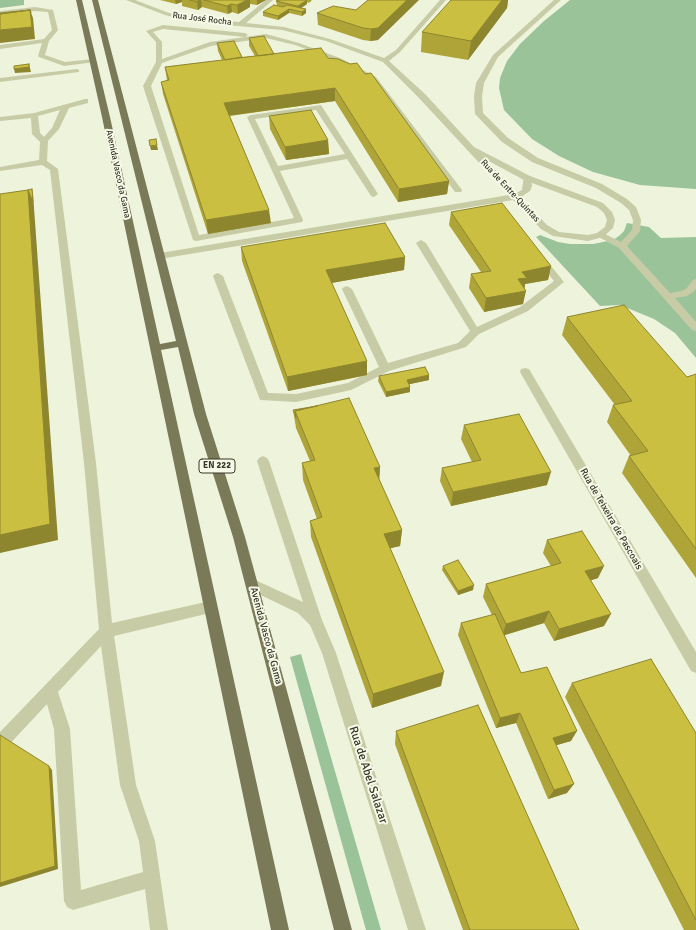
<!DOCTYPE html>
<meta charset="utf-8">
<style>
body{margin:0}
canvas{display:block;background:#eef3db}
</style>
<canvas width="696" height="930"></canvas>
<script>
const context = document.querySelector('canvas').getContext('2d');
context.lineJoin = 'round';
function fillPath(path, color) { context.fillStyle = color; context.fill(path, 'evenodd'); }
const shape = rows => new Path2D(rows.map(r => 'M' + r).join(''));
function stroke(path, color, width, dash) { context.strokeStyle = color; context.lineWidth = width; context.lineCap = dash ? 'butt' : 'round'; context.setLineDash(dash || []); context.stroke(path); }
function drawText(font, color, halo, rows, align = 'center') {
  context.font = font + ' Signika,sans-serif'; context.lineWidth = 4; context.setLineDash([]); context.textBaseline = 'middle'; context.strokeStyle = halo; context.fillStyle = color; for (const [text, x, y, turn = 0] of rows) {
    context.save(); context.translate(x, y); context.rotate((+turn || 0) * Math.PI / 180); context.textAlign = isNaN(turn) ? turn : align; if (halo) context.strokeText(text, 0, 0); context.fillText(text, 0, 0); context.restore();
  }
}
const green = shape([
 [0,0,24,0,24,5,0,8],
 [570,0,696,0,696,189,640,185,593,172,559,156,532,139,504,110,499,88,500,78,507,61,520,44,544,21],
 [627,223,649,227,661,238,696,237,696,358,675,333,654,319,620,305,600,306,536,237,540,235,558,242,570,244,593,244,613,240,619,236,624,231],
 [301,654,381,930,366,930,290,657]
]);
const lane = shape([
 [554,0,561,0,498,57,484,83,482,96,483,113,508,138,538,158,602,184,627,199,636,207,641,220,640,231,627,246,670,293,681,291,686,289,693,280,696,279,696,289,692,293,687,296,675,298,696,322,696,331,692,330,619,248,595,235,600,232,603,233,621,242,632,230,633,220,629,210,621,203,596,188,532,162,502,142,475,114,474,96,476,83,493,55,554,0],
 [35,7,53,10,58,30,49,41,45,55,65,62,93,59,95,60,95,62,64,66,39,57,38,56,42,43,0,49,0,45,44,39,52,30,48,12,35,11,0,15,0,11,35,7],
 [163,25,245,33,248,35,245,37,163,29,153,32,162,42,162,59,210,42,266,34,299,43,340,58,376,77,462,190,461,192,455,192,372,79,336,60,295,45,266,38,211,46,162,63,151,86,199,235,294,218,247,117,251,115,321,105,378,194,374,197,371,196,347,159,280,171,303,220,302,222,196,241,193,240,143,86,156,62,156,42,146,31,163,25],
 [316,110,345,154,278,166,255,119,316,110],
 [77,69,79,70,79,72,0,82,0,78,77,69],
 [85,99,88,99,88,103,69,108,59,129,48,141,47,161,58,169,96,463,112,623,210,601,215,603,217,607,215,611,210,613,114,636,136,785,155,841,168,930,150,930,145,889,73,910,67,907,64,901,54,729,47,704,6,748,0,751,0,732,99,629,84,463,50,170,42,165,0,171,0,167,39,160,40,142,32,134,31,118,0,121,0,117,34,113,85,99],
 [60,110,52,128,44,137,40,133,38,116,60,110],
 [101,646,120,785,139,841,143,872,81,890,70,729,58,692,101,646],
 [524,176,527,176,531,178,532,186,530,191,518,199,512,199,511,197,512,195,522,190,524,176],
 [421,240,426,243,477,327,520,307,554,281,535,258,537,256,543,256,564,282,528,311,479,334,466,347,389,371,351,390,296,402,260,400,213,276,215,274,218,273,223,276,268,393,296,394,348,383,379,367,342,289,344,287,347,286,352,289,388,363,458,343,470,331,416,243,421,240]
]);
const street = shape([
 [126,0,135,0,169,13,193,18,239,22,266,0,273,0,246,23,284,27,330,39,384,58,396,50,440,0,446,0,400,52,389,61,425,94,474,147,530,176,603,203,612,212,615,220,613,228,603,237,588,241,553,236,541,229,513,200,160,259,157,258,155,256,160,253,509,195,419,98,383,62,326,41,282,30,193,22,165,15,126,0],
 [485,159,524,180,597,207,604,213,607,220,605,227,597,233,588,235,559,232,547,225,485,159],
 [525,368,529,369,696,652,696,673,691,671,520,372,521,369,525,368],
 [263,456,267,458,269,461,322,620,336,653,426,930,408,930,322,653,310,625,298,613,248,589,246,585,248,581,253,579,303,602,257,461,259,458,263,456]
]);
const primary = shape([
 [76,0,82,0,110,117,160,344,176,341,92,0,98,0,206,414,245,537,352,930,334,930,233,537,194,414,178,347,161,350,289,930,271,930,102,117,76,0]
]);
const wall = shape([
 [160,0,266,0,257,5,250,4,250,7,238,14,232,12,228,14,202,7,198,10,182,6,182,2,176,4],
 [279,0,312,0,309,3,307,2,307,4,301,8,306,13,302,16,289,13,278,20,263,16,263,12,277,5,276,1],
 [368,0,378,40,370,41,363,40,318,25,317,13,356,10],
 [502,0,508,0,507,8,468,60,421,52,422,32],
 [249,38,274,54,328,58,365,74,449,181,447,194,398,202,335,101,230,116,271,223,208,234,163,94,161,82,167,81,165,67,222,60,218,51,217,43,242,57,255,56,249,46],
 [269,116,328,140,329,154,286,160,270,129],
 [451,212,551,266,548,280,525,284,523,304,484,312,469,288,471,274,481,272,449,225],
 [241,247,405,257,404,270,331,283,367,375,288,391,242,261],
 [567,317,687,377,696,374,696,578,622,473,629,456,631,456,607,422,613,405,615,405,562,335],
 [429,375,429,380,409,384,410,392,386,397,378,381,379,376],
 [293,410,380,467,379,480,402,530,400,546,390,548,441,686,372,708,311,537,310,521,317,519,303,480,302,463,310,461,296,428],
 [464,425,547,485,451,506,440,481,442,468,472,462,461,439],
 [547,540,598,578,591,580,604,626,554,641,544,623,504,635,521,673,571,741,556,745,567,793,548,799,516,723,496,728,458,635,461,623,492,615,483,597,486,584,551,566,543,553],
 [443,566,473,590,458,595,442,570],
 [572,683,696,733,696,930,684,930,565,697],
 [396,731,579,930,463,930,395,744]
]);
const shadedWall = shape([
 [175,0,182,0,182,2,176,4],
 [199,0,201,0,202,7,198,10,197,2],
 [247,0,250,0,250,7,238,14,237,5],
 [257,0,266,0,257,5],
 [307,0,307,4,298,10,298,6],
 [407,0,419,0,378,40,370,41,371,29],
 [502,0,508,0,507,8,468,60,471,41],
 [231,4,232,12,228,14,227,6],
 [289,9,289,13,278,20,278,16],
 [306,9,306,13,302,16,302,12],
 [30,10,33,18,35,39,0,43,0,25],
 [29,64,31,72,15,73,14,69],
 [335,88,335,101,226,116,224,103],
 [328,140,329,154,286,160,285,147],
 [157,145,158,150,151,150,150,146],
 [449,181,447,194,398,202,399,189],
 [32,189,33,194,58,540,0,553,0,535,28,190],
 [269,210,271,223,208,234,206,220],
 [405,257,404,270,326,284,326,270],
 [551,266,548,280,525,284,524,291,526,291,523,304,484,312,486,298,518,279,522,272],
 [367,361,367,375,288,391,287,377],
 [429,375,429,380,406,385,407,380],
 [410,387,410,392,386,397,386,392],
 [380,467,379,483,374,468],
 [551,472,547,485,451,506,453,492],
 [402,530,400,546,383,550,384,534],
 [604,566,598,578,580,584,585,571],
 [474,585,473,590,458,595,458,591],
 [549,611,544,623,502,636,506,624],
 [611,614,604,626,554,641,559,629],
 [444,672,441,686,372,708,373,694],
 [520,713,516,723,496,728,500,718],
 [577,731,571,741,547,748,553,738],
 [49,766,52,770,58,869,0,887,0,883],
 [574,784,567,793,548,799,554,790]
]);
const building = shape([
 [190,0,199,0,197,2,190,0],
 [204,0,247,0,237,5,231,4,227,6,204,0],
 [279,0,307,0,298,6,276,1,279,0],
 [368,0,407,0,378,28,371,29,363,28,317,13,333,6,356,10,368,0],
 [451,0,502,0,471,41,422,32,451,0],
 [274,5,283,7,287,5,306,9,302,12,289,9,278,16,263,12,274,5],
 [30,10,32,27,0,30,0,14,30,10],
 [30,10,31,13,30,10,0,14,0,13,30,10],
 [264,36,274,54,258,56,249,38,264,36],
 [234,41,242,57,225,60,217,43,234,41],
 [321,48,328,58,338,59,350,64,357,63,365,74,371,73,449,181,399,189,335,88,224,103,269,210,206,220,161,82,169,80,165,67,321,48],
 [29,64,29,67,14,69,14,66,29,64],
 [311,110,328,140,285,147,269,116,311,110],
 [156,139,157,145,150,146,149,140,156,139],
 [32,189,33,202,28,190,32,189],
 [28,190,50,524,0,535,0,194,28,190],
 [502,203,551,266,522,272,527,278,518,279,526,291,486,298,471,274,491,271,451,212,502,203],
 [385,223,405,257,326,270,367,361,287,377,241,247,385,223],
 [624,305,687,377,696,374,696,549,629,456,648,451,613,405,632,401,567,317,624,305],
 [425,367,429,375,407,380,410,387,386,392,379,376,425,367],
 [349,398,380,467,374,468,402,530,384,534,444,672,373,694,310,521,322,517,302,463,315,460,295,411,349,398],
 [317,406,295,411,296,418,293,410,317,406],
 [519,414,551,472,453,492,442,468,481,460,464,425,519,414],
 [582,531,604,566,585,571,611,614,559,629,549,611,506,624,486,584,561,563,547,540,582,531],
 [458,560,474,585,458,591,443,566,458,560],
 [495,614,521,673,547,667,577,731,553,738,574,784,554,790,520,713,500,718,461,623,495,614],
 [651,659,696,733,696,920,572,683,651,659],
 [478,705,579,930,470,930,396,731,478,705],
 [0,735,49,766,55,866,0,883,0,735]
]);
const farStreetnames = [
 ["Rua José Rocha",202,19,7],
 ["Avenida Vasco da Gama",118,174,78],
 ["Rua de Entre-Quintas",510,191,47]
];
const shields = [
 [217,466,36]
];
const shieldNames = [
 ["EN 222",217,466]
];
const streetNames = [
 ["Rua de Teixeira de Pascoais",611,519,60],
 ["Avenida Vasco da Gama",266,636,75]
];
const nearStreetnames = [
 ["Rua de Abel Salazar",368,775,72]
];
fillPath(green, '#9ac39a');
fillPath(lane, '#c7cca6');
fillPath(street, '#c7cca6');
fillPath(primary, '#7a7a58');
fillPath(wall, '#afa438');
fillPath(shadedWall, '#8e862e');
fillPath(building, '#cbbf41');
stroke(building, '#8e862e', 1);
drawText('9px', '#383728', '#f7fae8', farStreetnames);
for (const [x, y, w] of shields) { const box = new Path2D(); box.roundRect(x - w / 2, y - 7, w, 14, 3); context.fillStyle = '#f7fae8'; context.fill(box); stroke(box, '#383728', 1); }
drawText('bold 9px', '#383728', null, shieldNames);
drawText('10px', '#383728', '#f7fae8', streetNames);
drawText('12px', '#383728', '#f7fae8', nearStreetnames);
</script>
